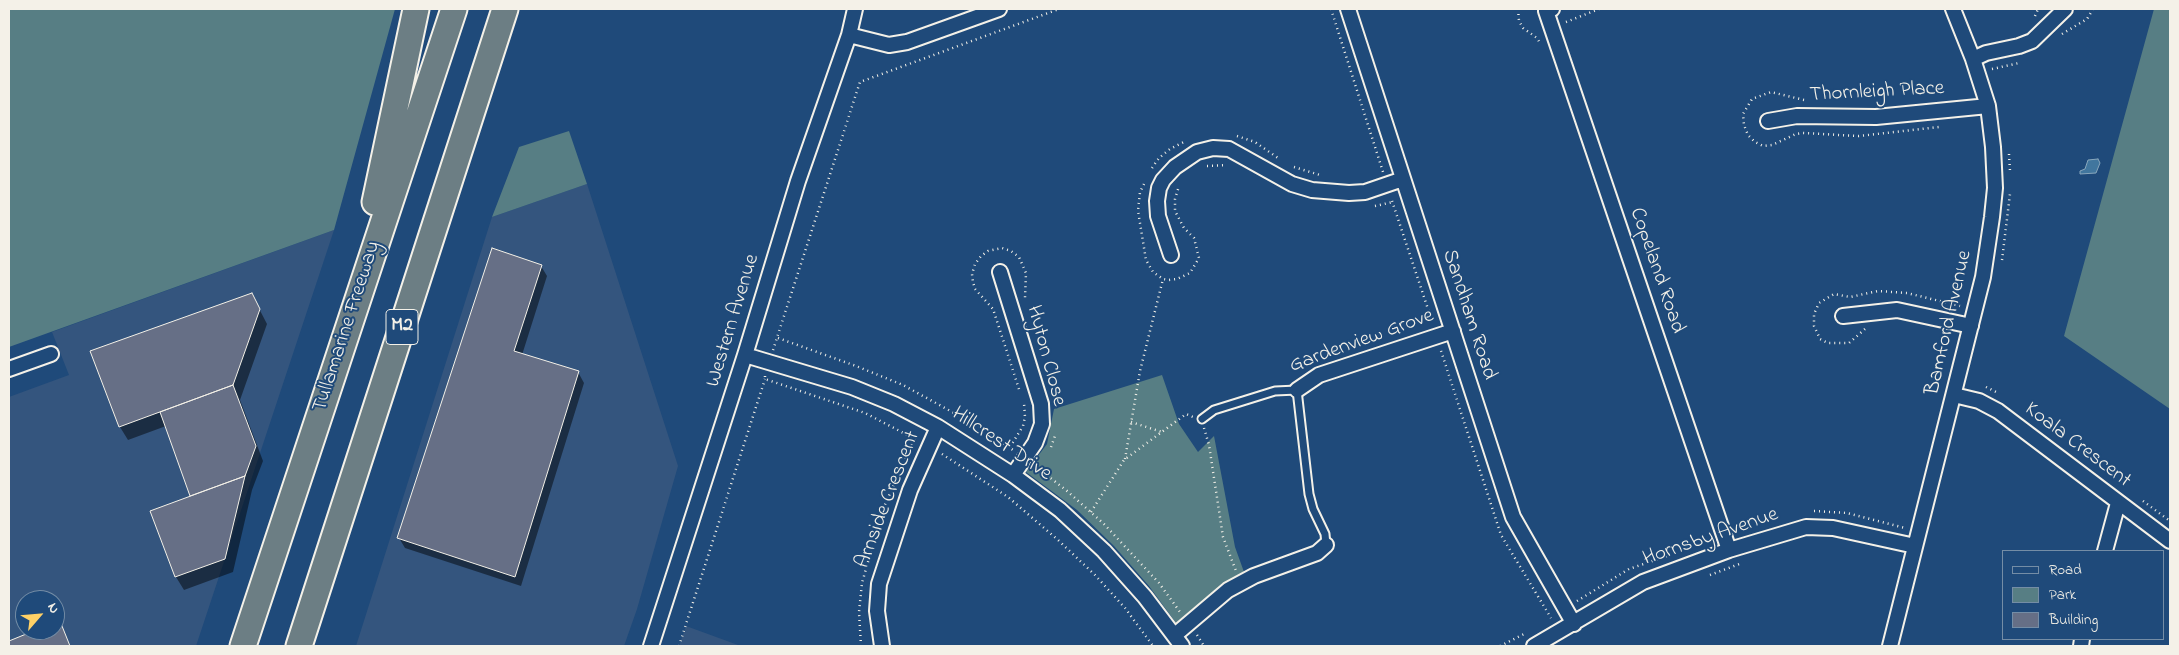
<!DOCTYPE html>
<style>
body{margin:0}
#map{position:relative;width:2179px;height:655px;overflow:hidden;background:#1f4a7a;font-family:"Indie Flower",sans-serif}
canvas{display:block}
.frame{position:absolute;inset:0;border:10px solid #f4f1e8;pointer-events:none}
.legend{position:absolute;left:2002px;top:550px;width:162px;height:90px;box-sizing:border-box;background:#1f4a7a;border:1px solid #748da6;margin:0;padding:6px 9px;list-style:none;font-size:15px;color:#f4f1e8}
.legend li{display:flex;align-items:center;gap:10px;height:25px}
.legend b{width:25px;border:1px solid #748da6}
.north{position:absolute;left:15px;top:590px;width:50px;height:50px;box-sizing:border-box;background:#1f4a7a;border:1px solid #748da6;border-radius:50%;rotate:63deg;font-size:14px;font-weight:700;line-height:20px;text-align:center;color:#f4f1e8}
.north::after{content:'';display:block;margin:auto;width:18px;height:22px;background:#ffd166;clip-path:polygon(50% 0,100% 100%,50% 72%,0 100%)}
</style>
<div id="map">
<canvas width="2179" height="655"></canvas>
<div class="frame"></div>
<ul class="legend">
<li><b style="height:6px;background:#1f4a7a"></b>Road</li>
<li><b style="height:14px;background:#577e84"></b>Park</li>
<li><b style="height:14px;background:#666f86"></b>Building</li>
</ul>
<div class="north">N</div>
</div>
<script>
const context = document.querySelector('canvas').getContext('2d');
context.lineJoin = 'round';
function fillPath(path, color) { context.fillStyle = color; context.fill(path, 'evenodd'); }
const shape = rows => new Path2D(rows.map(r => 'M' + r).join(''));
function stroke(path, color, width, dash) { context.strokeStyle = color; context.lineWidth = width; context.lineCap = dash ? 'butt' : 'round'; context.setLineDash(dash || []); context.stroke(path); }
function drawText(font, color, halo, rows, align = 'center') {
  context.font = font + ' "Indie Flower",sans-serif'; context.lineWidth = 4; context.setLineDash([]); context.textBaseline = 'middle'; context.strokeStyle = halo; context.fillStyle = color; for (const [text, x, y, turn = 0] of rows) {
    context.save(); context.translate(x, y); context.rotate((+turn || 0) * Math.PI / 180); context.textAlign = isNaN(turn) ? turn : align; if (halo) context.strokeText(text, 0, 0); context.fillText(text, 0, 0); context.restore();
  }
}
const built = shape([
 [587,184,678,466,637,609,624,646,356,646,492,217],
 [334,230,196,646,9,646,9,397,69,375,52,332],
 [25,600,55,600,55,630,25,630],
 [686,626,738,645,739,646,679,646]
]);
const green = shape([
 [9,9,395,9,334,230,9,347],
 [2154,9,2170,9,2170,409,2064,336],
 [569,131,587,184,492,217,519,147],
 [1162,375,1179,424,1198,452,1214,436,1235,547,1244,572,1225,582,1176,623,1149,586,1114,546,1077,510,1026,472,1047,444,1054,409]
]);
const water = shape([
 [2098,159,2100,163,2096,173,2080,174,2080,171,2085,169,2088,160,2098,159]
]);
const shadow = shape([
 [541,266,547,276,522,355,578,372,584,383,521,586,405,548,399,538],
 [252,295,267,324,240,400,263,461,252,490,233,572,184,590,176,577,192,497,166,426,128,440,120,427],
 [59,622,70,646,9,646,9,642,39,630,55,630,55,624]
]);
const building = shape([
 [492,248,542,265,514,351,579,371,515,577,397,538,492,248],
 [252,293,260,309,233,385,119,427,90,351,252,293],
 [233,385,256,446,245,476,190,496,160,412,233,385],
 [245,476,225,559,175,577,150,511,245,476],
 [60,621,70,646,9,646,9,641,36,630,55,630,55,622,60,621]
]);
const path = shape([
 [1331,9,1383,172],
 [1518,9,1519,21,1523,28,1537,38,1540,43],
 [2035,16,2038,9],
 [1566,22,1599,9],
 [2062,34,2087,19,2093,9],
 [1992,69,2019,63],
 [1804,100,1771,92,1752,99,1743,114,1744,125,1748,135,1755,142,1763,146,1772,145,1796,134,1803,133,1859,136,1939,127],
 [1237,136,1255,142,1278,158],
 [2009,154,2010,171],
 [1207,166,1227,165],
 [1294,167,1320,175],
 [1152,168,1159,158,1170,149,1186,141],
 [1144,184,1140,192,1138,211,1146,260,1153,272,1163,279,1169,280,1177,279,1190,273,1199,258,1194,238,1184,228,1175,211,1175,199,1179,186],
 [1392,201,1433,324],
 [1375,206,1393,202],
 [2002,260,2010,194],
 [1865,329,1849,343,1828,343,1820,339,1814,326,1814,314,1819,303,1834,294,1850,297,1878,291,1907,293,1960,306],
 [778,338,856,366,903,385,985,430,1013,450],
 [773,350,860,82,1059,9],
 [1441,351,1501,535,1551,618],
 [765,376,765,379,865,413,917,440],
 [1986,387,1998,393],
 [1019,389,993,309,975,289,973,282,972,274,975,264,981,256,988,251,1002,248,1011,251,1019,257,1026,273,1025,298],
 [1131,422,1162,432],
 [1204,428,1209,445,1223,537,1236,571],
 [1010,447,1023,426,1025,417,1024,403],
 [1051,447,1056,433],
 [942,454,1008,497,1057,539,1095,575,1125,608,1153,646],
 [1125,459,1140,371,1163,279],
 [1035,466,1066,490,1104,524,1159,583,1180,612],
 [2143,501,2170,521],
 [1814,511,1847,513,1905,528],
 [1091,512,1124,460,1186,414,1193,417],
 [1710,575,1742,563],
 [1577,601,1629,569,1670,555],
 [1197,635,1204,646],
 [679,646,765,379],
 [861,646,859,612,862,583,883,509,915,438],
 [1500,646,1526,633]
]);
const lane = shape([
 [1202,419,1214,410,1275,391,1297,390,1309,494,1313,509,1325,534,1326,545]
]);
const street = shape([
 [1348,9,1513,517,1574,624],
 [1552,9,1546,11,1729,550],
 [849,35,889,45,907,42,999,9],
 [1973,59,1986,53,2019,46,2032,41,2065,9],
 [1768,121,1797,116,1876,117,1988,106],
 [1171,255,1158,216,1157,201,1159,188,1163,180,1175,167,1197,152,1213,148,1229,149,1292,184,1312,190,1349,193,1365,192,1403,179],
 [1000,272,1041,404,1042,424,1035,443,1013,475],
 [1843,316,1897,310,1971,326],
 [745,355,852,387,894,404,938,427,1013,475,1060,510,1104,551,1145,597,1182,646],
 [9,369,51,354],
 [1297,390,1319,375,1453,331],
 [1954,395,1979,401,1998,411,2170,541],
 [2105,551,2118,503],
 [1175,635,1228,590,1254,576,1317,553,1326,545],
 [651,646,745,355,798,181,849,35,855,9],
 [882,646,877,611,879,584,910,490,938,427],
 [1534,646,1643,582,1729,550,1806,527,1833,528,1915,546],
 [1890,646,1983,277,1992,217,1995,188,1993,147,1988,106,1973,59,1953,9],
 [2081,646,2082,639]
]);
const highway = shape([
 [375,202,416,9],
 [243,646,454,9],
 [299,646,505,9]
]);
const shields = [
 [402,327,32]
];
const shieldNames = [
 ["M2",402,327]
];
const streetNames = [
 ["Thornleigh Place",1877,93,-3],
 ["Copeland Road",1656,271,71],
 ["Sandham Road",1468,315,72],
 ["Western Avenue",734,321,-73],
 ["Bamford Avenue",1950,323,-77],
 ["Tullamarine Freeway",348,327,-72],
 ["Gardenview Grove",1362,342,-20],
 ["Hyton Close",1045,356,75],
 ["Hillcrest Drive",1001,445,34],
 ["Koala Crescent",2077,446,37],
 ["Arnside Crescent",889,500,-69],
 ["Hornsby Avenue",1711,538,-19]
];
fillPath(built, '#34557e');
fillPath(green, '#577e84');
fillPath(water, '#41769e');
stroke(water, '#89a7bc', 1);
fillPath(shadow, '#0007');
fillPath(building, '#666f86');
stroke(building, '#f4f1e8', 1);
stroke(lane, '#f4f1e8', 11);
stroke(street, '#f4f1e8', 18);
stroke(highway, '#f4f1e8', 29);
stroke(path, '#f4f1e8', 2.5, [1, 4]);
stroke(lane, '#1f4a7a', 7);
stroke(street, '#1f4a7a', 14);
stroke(highway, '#6c7e84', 25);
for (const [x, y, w] of shields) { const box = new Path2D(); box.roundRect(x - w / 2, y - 17.5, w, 35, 4); context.fillStyle = '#1f4a7a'; context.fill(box); stroke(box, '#f4f1e8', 1); }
drawText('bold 20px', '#f4f1e8', null, shieldNames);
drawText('21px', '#f4f1e8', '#1f4a7a', streetNames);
</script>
